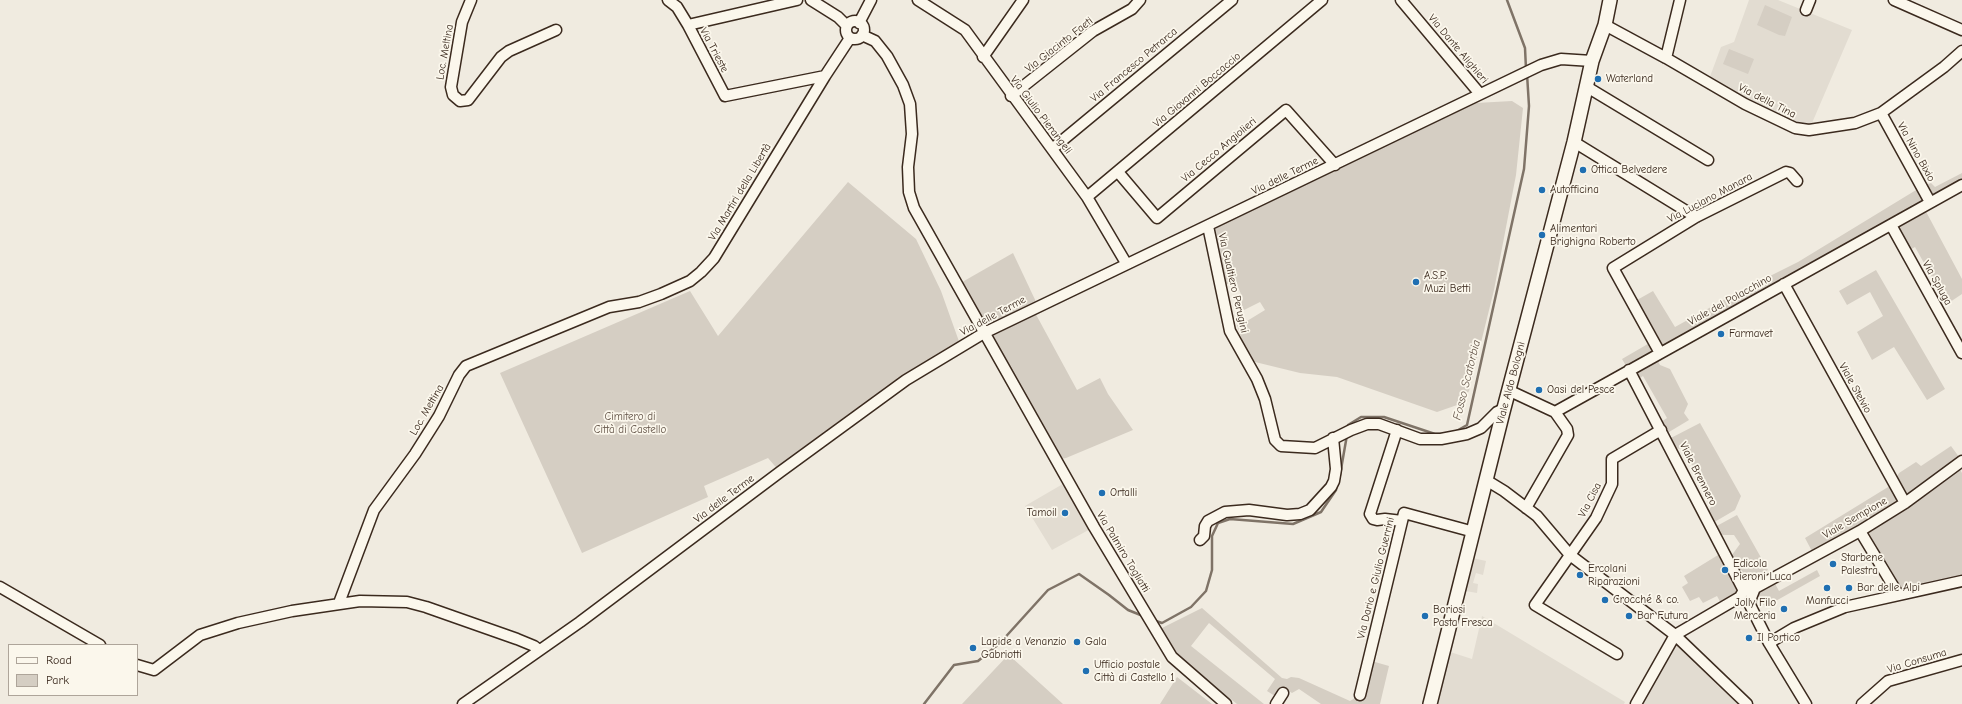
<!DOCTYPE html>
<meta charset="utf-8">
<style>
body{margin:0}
#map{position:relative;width:1962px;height:704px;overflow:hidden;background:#f0ebe0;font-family:"Comic Neue",sans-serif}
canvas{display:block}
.legend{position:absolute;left:8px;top:644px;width:130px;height:52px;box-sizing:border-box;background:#fbf7ec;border:1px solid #aea59a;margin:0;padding:5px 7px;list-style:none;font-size:12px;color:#3b2a1e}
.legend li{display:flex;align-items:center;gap:8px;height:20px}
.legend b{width:20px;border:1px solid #aea59a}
</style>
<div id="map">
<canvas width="1962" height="704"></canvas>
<ul class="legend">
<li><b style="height:5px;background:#fbf7ec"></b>Road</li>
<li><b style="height:11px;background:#d5cec3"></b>Park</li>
</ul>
</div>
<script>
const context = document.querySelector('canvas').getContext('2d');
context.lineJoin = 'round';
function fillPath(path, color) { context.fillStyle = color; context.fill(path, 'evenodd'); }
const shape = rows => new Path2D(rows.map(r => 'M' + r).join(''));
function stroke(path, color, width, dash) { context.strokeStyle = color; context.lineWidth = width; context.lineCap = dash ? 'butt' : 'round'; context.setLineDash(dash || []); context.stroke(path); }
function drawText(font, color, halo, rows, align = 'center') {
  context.font = font + ' "Comic Neue",sans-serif'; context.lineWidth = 3.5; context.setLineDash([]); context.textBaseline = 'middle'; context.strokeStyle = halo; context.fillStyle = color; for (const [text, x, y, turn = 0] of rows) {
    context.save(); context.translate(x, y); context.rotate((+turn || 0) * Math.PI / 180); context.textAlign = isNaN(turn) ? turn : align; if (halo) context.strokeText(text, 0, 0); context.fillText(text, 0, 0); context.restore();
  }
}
const built = shape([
 [1749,0,1778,0,1852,30,1809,130,1708,82,1721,47,1734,42],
 [1068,481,1094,527,1052,550,1025,506],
 [1468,557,1486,561,1483,575,1476,573,1473,583,1478,584,1477,593,1460,590],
 [1482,616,1625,702,1624,704,1430,704,1444,650,1472,659],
 [1675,635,1747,704,1641,704]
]);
const green = shape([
 [1765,5,1792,17,1785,36,1779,35,1757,25],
 [1729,49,1754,59,1748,74,1723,64],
 [1512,101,1523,108,1516,175,1494,290,1469,391,1460,404,1437,412,1337,377,1300,373,1251,361,1242,340,1237,325,1247,321,1265,310,1260,302,1244,310,1239,303,1243,299,1236,282,1224,285,1214,229,1476,103],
 [1962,173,1962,185,1923,206,1962,279,1962,294,1947,304,1915,247,1906,252,1891,225,1655,355,1660,365,1670,369,1688,404,1684,413,1689,420,1664,435,1658,424,1667,418,1643,376,1635,381,1622,359,1653,341,1658,336,1637,300,1653,291,1675,327,1738,292,1798,262,1921,187,1931,183,1935,187],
 [848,182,916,239,941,291,961,347,780,472,768,458,704,486,708,497,582,553,500,373,690,291,718,336],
 [1013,253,1038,306,1033,309,1077,390,1100,378,1108,394,1133,430,1066,458,1056,460,957,285],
 [1876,270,1945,389,1927,400,1894,347,1872,360,1857,332,1883,316,1870,292,1847,305,1839,291],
 [1700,423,1741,496,1735,510,1711,524,1706,516,1713,503,1683,449,1672,448,1667,440],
 [1951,446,1962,461,1957,464,1962,473,1962,581,1905,593,1865,527,1814,555,1805,538,1893,484,1899,473,1916,462,1921,466],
 [1737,515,1768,570,1742,584,1744,591,1723,607,1717,596,1703,603,1699,597,1690,601,1682,587,1688,583,1684,576,1718,555,1724,565,1730,562,1729,559,1740,544,1734,535,1716,535,1713,528],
 [1817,570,1820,576,1765,607,1760,599,1749,605,1755,588,1772,578,1779,591],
 [1202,608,1282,678,1287,679,1291,677,1299,678,1350,701,1360,695,1368,660,1389,666,1380,704,1321,704,1299,689,1292,693,1283,687,1275,696,1267,691,1275,679,1209,623,1191,646,1264,704,1237,704,1173,654,1158,630],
 [1009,654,1010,656,1063,704,962,704],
 [1177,677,1212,704,1160,704]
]);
const stream = shape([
 [1507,0,1525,48,1526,69],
 [1348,428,1348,425,1361,417,1384,417,1435,434,1445,434],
 [1453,433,1467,425,1524,169,1529,106,1527,74],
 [1340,475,1347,435],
 [1153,620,1162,623,1191,607,1206,591,1212,570,1212,536,1218,523,1230,519,1293,524,1321,512,1336,490,1337,484],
 [924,704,954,665,978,661,1000,643,1048,590,1079,574,1109,595,1128,610,1143,616]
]);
const minor = shape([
 [471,0,462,22,451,87,453,95,460,101,468,100,501,57,509,51,556,30],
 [668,0,677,7,688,25],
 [797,0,688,25,725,96,825,76],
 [811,0,838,17,847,26],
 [918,0,965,30,1087,197,1126,263],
 [1401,0,1480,94],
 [1894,0,1962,30],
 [1806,10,1810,0],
 '846 30a9 9 0 1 1 18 0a9 9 0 1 1-18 0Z',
 [859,23,871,0],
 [1605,25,1666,58,1745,104,1795,128,1809,130,1855,123,1881,113,1944,67,1962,51],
 [862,35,875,41,887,56,903,85,910,104,912,134,908,167,909,192,914,208,1094,527,1172,657,1226,704],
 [983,57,1023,0],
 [1666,58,1680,0],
 [1587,87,1708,160],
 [1011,96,1093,31,1132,9,1140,0],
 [1881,113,1930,202],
 [1574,142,1696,217],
 [1052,149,1232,0],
 [1118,172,1157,218,1286,110,1335,165],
 [1087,197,1322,0],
 [1891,225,1962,353],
 [1208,226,1230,331,1257,379,1265,399,1275,440,1281,446,1315,448,1351,430,1367,424,1379,424,1420,439,1441,439,1467,434,1481,428,1497,412,1504,409],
 [1784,284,1905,503],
 [1660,353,1613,268,1696,217,1786,172,1790,173,1797,181],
 [1629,370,1744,591],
 [1510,391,1555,412,1962,185],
 [1397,430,1370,514,1373,519,1377,520,1385,519,1402,521],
 [1486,480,1504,491,1537,516,1570,555,1675,635,1747,704],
 [1526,508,1568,435,1567,429,1555,412],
 [1860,531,1898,594],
 [1200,540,1204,536,1205,526,1208,521,1225,512,1249,510,1287,515,1300,514,1310,510,1331,487,1334,481,1336,469,1333,438],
 [0,587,100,645],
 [339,603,374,510,415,454,439,416,459,375,466,366,609,307,639,302,661,294,690,281,701,272,714,258,825,76,850,38],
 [1749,603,1755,588,1860,531,1905,503,1962,461],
 [1749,603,1769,643,1806,704],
 [1769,643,1794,628,1845,607,1962,581],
 [1617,654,1535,605,1596,518,1612,484,1612,459,1661,430],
 [137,665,154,670,200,635,238,623,292,611,360,601,407,602,426,607,517,639,534,646,539,650],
 [1360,695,1404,513,1474,532],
 [463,704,580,622,780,472,906,380,984,333,1541,65,1561,59,1592,61],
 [1276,704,1283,693],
 [1636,704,1675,635,1740,597,1748,583,1752,583,1755,588],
 [1862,704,1888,681,1962,660]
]);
const major = shape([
 [1430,704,1503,412,1574,142,1592,61,1605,25,1610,0]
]);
const markers = [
 [1598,79,4,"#1f6fb2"],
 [1583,170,4,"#1f6fb2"],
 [1542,190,4,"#1f6fb2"],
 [1542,235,4,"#1f6fb2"],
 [1416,282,4,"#1f6fb2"],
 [1721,334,4,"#1f6fb2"],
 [1539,390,4,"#1f6fb2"],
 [1102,493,4,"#1f6fb2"],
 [1065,513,4,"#1f6fb2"],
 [1833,564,4,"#1f6fb2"],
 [1725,570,4,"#1f6fb2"],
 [1580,575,4,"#1f6fb2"],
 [1827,588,4,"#1f6fb2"],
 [1849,588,4,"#1f6fb2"],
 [1605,600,4,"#1f6fb2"],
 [1784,609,4,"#1f6fb2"],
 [1425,616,4,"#1f6fb2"],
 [1629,616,4,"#1f6fb2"],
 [1749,638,4,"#1f6fb2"],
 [1077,642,4,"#1f6fb2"],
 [973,648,4,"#1f6fb2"],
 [1086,671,4,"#1f6fb2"]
];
const streetNames = [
 ["Via Giacinto Faeti",1059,45,-38],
 ["Via Dante Alighieri",1458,49,50],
 ["Via Trieste",714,50,62],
 ["Loc. Meltina",445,52,-80],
 ["Via Francesco Petrarca",1134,65,-40],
 ["Via Giovanni Boccaccio",1197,90,-40],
 ["Via della Tina",1767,101,27],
 ["Via Giulio Pierangeli",1041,115,53],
 ["Via Cecco Angiolieri",1219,150,-40],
 ["Via Nino Bixio",1916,152,61],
 ["Via delle Terme",1285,176,-26],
 ["Via Martiri della Libertà",740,192,-59],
 ["Via Luciano Manara",1710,198,-28],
 ["Via Gualtiero Perugini",1233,283,77],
 ["Via Spluga",1937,283,61],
 ["Viale del Polacchino",1730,300,-29],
 ["Via delle Terme",993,316,-28],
 ["Viale Aldo Bologni",1511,383,-75],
 ["Viale Stelvio",1855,388,61],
 ["Loc. Meltina",427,410,-60],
 ["Viale Brennero",1698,474,63],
 ["Via delle Terme",724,499,-37],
 ["Via Cisa",1590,500,-63],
 ["Viale Sempione",1855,518,-30],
 ["Via Palmiro Togliatti",1123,552,59],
 ["Via Dario e Giulio Guerrini",1376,578,-76],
 ["Via Consuma",1917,661,-17]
];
const poiNames = [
 ["Waterland",1606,79],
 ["Ottica Belvedere",1591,170],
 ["Autofficina",1550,190],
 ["Alimentari",1550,229],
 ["Brighigna Roberto",1550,242],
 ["A.S.P.",1424,276],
 ["Muzi Betti",1424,289],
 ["Farmavet",1729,334],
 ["Oasi del Pesce",1547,390],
 ["Ortalli",1110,493],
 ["Tamoil",1057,513,"right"],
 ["Starbene",1841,558],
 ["Palestra",1841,571],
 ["Edicola",1733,564],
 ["Pieroni Luca",1733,577],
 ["Ercolani",1588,569],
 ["Riparazioni",1588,582],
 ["Bar delle Alpi",1857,588],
 ["Crocché & co.",1613,600],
 ["Manfucci",1827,601,"center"],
 ["Jolly Filo",1776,603,"right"],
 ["Merceria",1776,616,"right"],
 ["Boriosi",1433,610],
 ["Pasta Fresca",1433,623],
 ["Bar Futura",1637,616],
 ["Il Portico",1757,638],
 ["Lapide a Venanzio",981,642],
 ["Gabriotti",981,655],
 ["Gala",1085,642],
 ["Ufficio postale",1094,665],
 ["Città di Castello 1",1094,678]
];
const parkNames = [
 ["Cimitero di",630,417],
 ["Città di Castello",630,430]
];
const waterNames = [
 ["Fosso Scatorbia",1467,380,-76]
];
fillPath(built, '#e2dcd1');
fillPath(green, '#d5cec3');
stroke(stream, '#7f7367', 2.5);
stroke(minor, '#3b2a1e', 13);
stroke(major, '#3b2a1e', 16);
stroke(minor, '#fbf7ec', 10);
stroke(major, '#fbf7ec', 13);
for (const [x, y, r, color] of markers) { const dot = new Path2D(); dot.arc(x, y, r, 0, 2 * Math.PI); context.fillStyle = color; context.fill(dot); stroke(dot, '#fbf7ec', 1.5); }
drawText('11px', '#3b2a1e', '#fbf7ec', streetNames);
drawText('11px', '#3b2a1e', '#fbf7ec', poiNames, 'left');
drawText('11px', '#625347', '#fbf7ec', parkNames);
drawText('italic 12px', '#635448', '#fbf7ec', waterNames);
</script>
